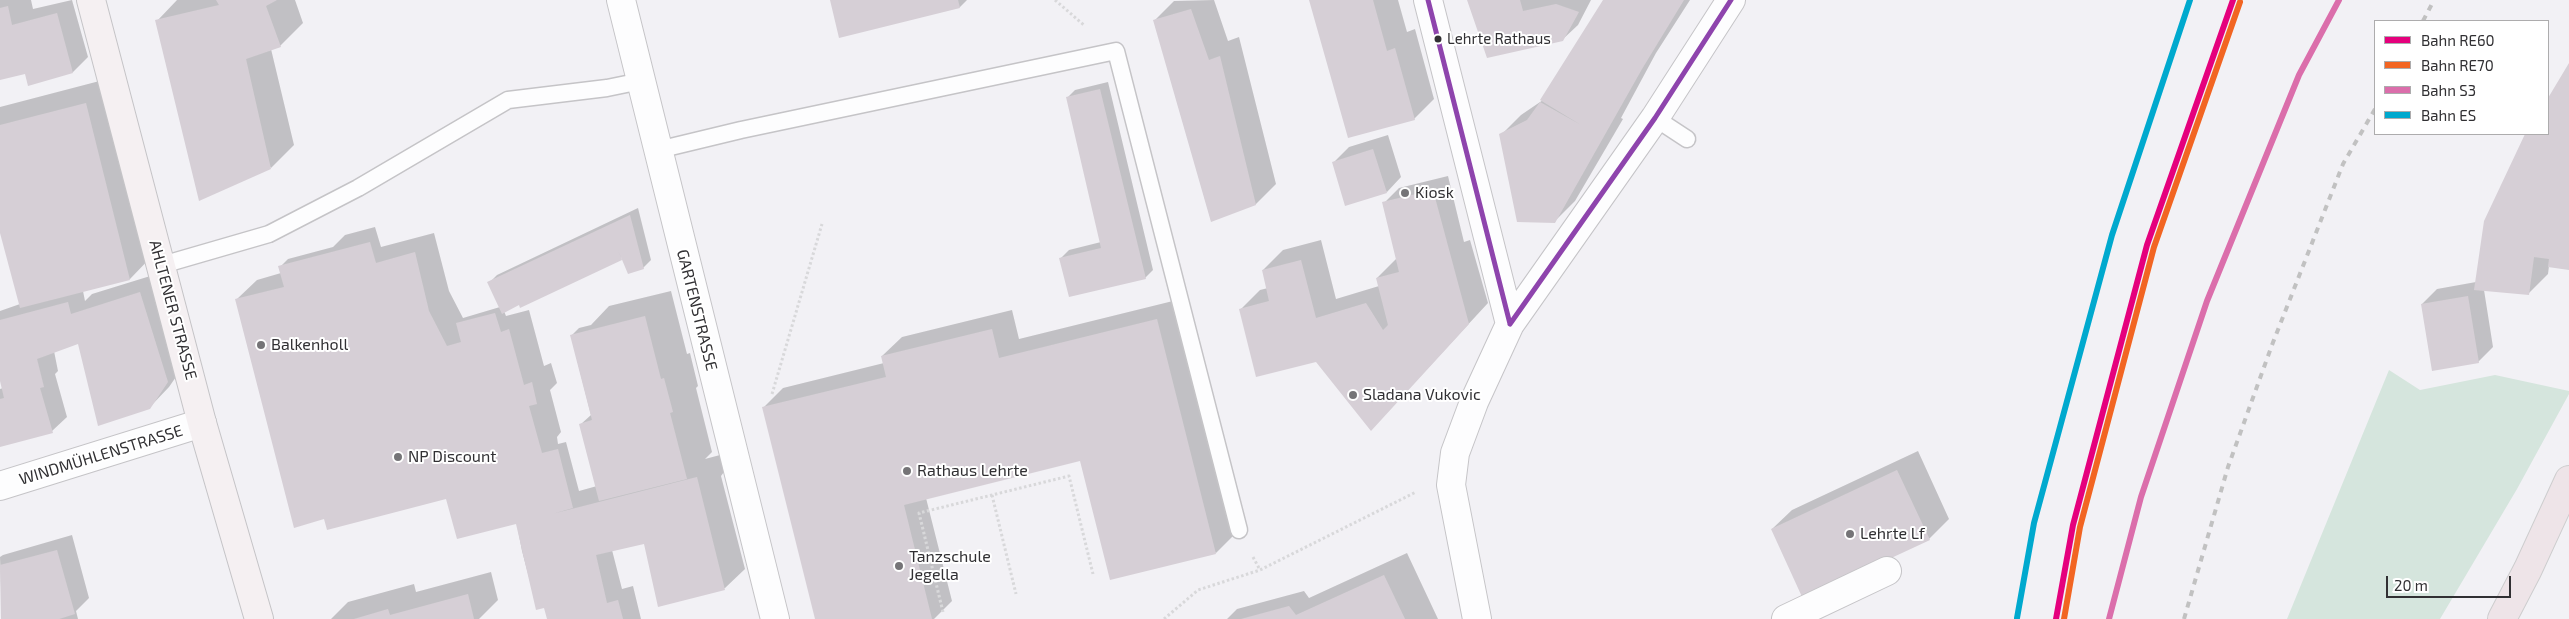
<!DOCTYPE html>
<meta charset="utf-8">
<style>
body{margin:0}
#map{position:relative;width:2569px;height:619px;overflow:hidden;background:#f2f1f5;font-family:"Exo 2",sans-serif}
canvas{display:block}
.legend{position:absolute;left:2374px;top:20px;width:175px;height:115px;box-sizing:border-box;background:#fff;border:1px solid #adacad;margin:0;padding:6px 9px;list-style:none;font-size:15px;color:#313033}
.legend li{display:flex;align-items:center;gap:10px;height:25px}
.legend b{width:25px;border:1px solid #adacad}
.scale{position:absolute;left:2386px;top:576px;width:125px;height:22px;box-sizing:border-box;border:2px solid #313033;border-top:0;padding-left:6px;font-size:15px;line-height:18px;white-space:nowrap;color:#313033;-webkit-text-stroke:4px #fff;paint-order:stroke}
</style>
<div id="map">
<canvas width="2569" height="619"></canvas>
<ul class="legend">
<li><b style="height:6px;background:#e5007d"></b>Bahn RE60</li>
<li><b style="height:6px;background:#f26522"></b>Bahn RE70</li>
<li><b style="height:6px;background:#db6eab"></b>Bahn S3</li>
<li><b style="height:6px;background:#00a9ce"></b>Bahn ES</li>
</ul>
<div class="scale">20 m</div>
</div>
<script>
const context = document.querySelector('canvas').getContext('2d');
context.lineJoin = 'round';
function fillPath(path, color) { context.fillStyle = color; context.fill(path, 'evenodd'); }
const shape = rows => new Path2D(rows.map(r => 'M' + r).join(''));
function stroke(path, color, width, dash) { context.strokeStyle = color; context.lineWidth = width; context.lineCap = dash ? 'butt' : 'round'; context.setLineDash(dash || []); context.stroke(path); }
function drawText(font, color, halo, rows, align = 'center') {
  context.font = font + ' "Exo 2",sans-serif'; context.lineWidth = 4; context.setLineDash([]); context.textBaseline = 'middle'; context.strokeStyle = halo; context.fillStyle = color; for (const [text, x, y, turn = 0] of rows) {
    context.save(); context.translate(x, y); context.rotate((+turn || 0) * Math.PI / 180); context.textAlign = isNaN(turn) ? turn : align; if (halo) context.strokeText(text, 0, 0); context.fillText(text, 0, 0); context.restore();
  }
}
const green = shape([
 [2389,370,2420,390,2495,375,2569,391,2569,394,2517,489,2440,619,2287,619]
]);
const shadow = shape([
 [0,0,31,0,33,9,72,0,88,57,73,72,29,84,26,71,0,79],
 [177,0,295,0,303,23,280,46,271,49,294,145,271,168,157,21],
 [832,0,967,0,960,7],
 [1214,0,1228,41,1239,37,1276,184,1256,204,1211,220,1154,21,1174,1],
 [1311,0,1398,0,1407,32,1415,29,1434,99,1414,119],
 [1469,0,1591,0,1578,25,1562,40],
 [1605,0,1690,0,1656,53,1621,118,1623,119,1575,201,1555,221,1501,135,1521,115,1543,100],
 [2569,66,2569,269,2549,266,2548,274,2528,294,2484,290,2493,347,2478,362,2422,304,2437,289,2476,282,2523,140,2527,134,2548,134,2548,100],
 [111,78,155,253,130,279,83,291,85,301,92,294,160,273,187,361,169,387,149,408,79,341,54,351,58,371,55,374,67,417,52,431,0,446,0,389,3,388,0,376,0,311,20,304,0,228,0,107],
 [1108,82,1153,270,1145,278,1061,258,1069,250,1101,242,1067,98,1075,90],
 [1388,135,1401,177,1387,192,1334,162,1349,147],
 [1448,176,1464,242,1470,240,1488,303,1390,409,1240,310,1260,290,1268,288,1263,270,1283,250,1321,240,1336,299,1379,286,1377,278,1397,258,1384,203,1399,188],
 [638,208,651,260,643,268,622,257,504,311,506,316,529,310,544,366,551,363,557,383,550,390,561,432,557,437,558,444,566,442,579,491,597,486,581,424,591,415,571,336,579,328,591,325,609,306,671,291,687,354,690,353,698,386,696,388,712,452,705,459,720,455,724,472,721,476,745,569,725,588,659,605,645,543,612,550,622,589,633,586,641,619,548,619,545,606,537,608,522,551,517,525,520,522,447,498,325,518,237,299,257,280,281,273,280,267,288,259,333,247,345,235,375,227,381,247,434,233,449,291,463,318,500,307,489,283,497,275],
 [1177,300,1236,533,1216,553,1081,459,926,498,952,601,934,619,816,619,763,408,783,388,884,363,882,356,902,337,1012,310,1019,339],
 [1918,451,1949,519,1929,539,1772,529,1792,510],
 [72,535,89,598,76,611,78,619,2,619,0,557,3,555],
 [1407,553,1438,619,1227,619,1237,609,1304,591,1309,598],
 [491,572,498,600,479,619,331,619,348,602,414,584,416,592]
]);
const building = shape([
 [216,0,277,0,266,6,281,47,246,59,271,169,199,201,155,20,219,5],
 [830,0,958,0,960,8,839,38],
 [1309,0,1373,0,1387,51,1395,48,1415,120,1348,138],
 [1467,0,1520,0,1523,11,1556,4,1579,12,1563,41,1487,58],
 [1603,0,1684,0,1642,69,1555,223,1517,222,1499,134,1527,120,1540,102,1581,125,1540,100],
 [8,6,12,25,57,13,73,73,28,86,25,74,0,80,0,8],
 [1191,9,1209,60,1220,56,1256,205,1211,222,1153,20],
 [2569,63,2569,270,2548,267,2549,259,2534,257,2529,295,2474,290,2484,221,2525,134,2548,134,2548,98],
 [1100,89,1146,279,1069,297,1059,258,1101,248,1066,97],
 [86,103,130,280,20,308,0,233,0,125],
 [1373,149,1387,193,1345,206,1332,162],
 [1433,190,1469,324,1371,431,1316,362,1256,377,1239,309,1269,301,1262,270,1301,260,1316,318,1366,303,1383,330,1388,325,1376,278,1399,272,1382,202],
 [630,215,644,269,628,274,615,243,622,260,520,308,519,305,502,314,487,282],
 [370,242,376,263,415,252,429,311,447,346,461,342,456,323,495,313,501,332,509,329,524,385,532,382,537,404,529,406,542,453,558,449,573,508,552,514,697,477,725,590,658,607,644,544,596,555,607,603,618,600,623,619,547,619,544,608,536,610,516,524,457,539,446,499,327,530,324,519,294,528,235,299,284,287,278,266],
 [140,292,168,382,150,409,98,426,78,344,37,359,44,387,40,388,53,433,0,447,0,399,4,398,0,381,0,320,68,302,71,314],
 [2468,296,2479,363,2432,371,2421,304],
 [645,316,661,379,664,378,673,412,670,413,687,479,599,501,579,424,592,420,570,335],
 [1157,319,1216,554,1110,580,1080,461,904,505,932,619,815,619,762,407,886,377,881,356,992,329,999,358],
 [1897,470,1930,540,1803,599,1771,529],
 [57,550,75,614,59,619,1,619,0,565],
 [1384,575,1405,619,1241,619,1289,606,1296,615],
 [468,594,474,619,354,619,388,609,390,615]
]);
const path = shape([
 [1055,0,1085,26],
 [772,394,822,224],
 [992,495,1016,594],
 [1253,557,1260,570],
 [943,612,919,513,1069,476,1093,574],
 [1164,619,1198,590,1260,570,1416,492]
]);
const service = shape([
 [1655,118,1687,139],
 [658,150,741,130,1116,51,1239,530],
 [162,265,269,234,358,188,508,100,607,88,641,81]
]);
const minor = shape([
 [621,0,775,619],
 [1428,0,1510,324],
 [0,486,202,423],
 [1477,619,1451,485,1455,453,1474,402,1510,324,1655,118,1731,0],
 [1786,619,1887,571]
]);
const secondary = shape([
 [91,0,202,423,259,619]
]);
const primary = shape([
 [2502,619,2528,569,2569,480]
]);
const rail = shape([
 [2423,21,2434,0],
 [2184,619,2228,467,2272,345,2343,164,2375,109]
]);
const bus1 = shape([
 [1428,0,1510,324],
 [1510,324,1655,118,1731,0]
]);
const rail1 = shape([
 [2056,619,2073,525,2147,245,2233,0]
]);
const rail2 = shape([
 [2064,619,2080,527,2154,247,2240,2]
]);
const rail3 = shape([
 [2109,619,2141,497,2207,301,2299,75,2339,0]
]);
const rail4 = shape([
 [2017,618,2034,523,2112,235,2190,0]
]);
const markers = [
 [1438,39,4.5,"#313033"],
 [1405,193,5,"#757477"],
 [261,345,5,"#757477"],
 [1353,395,5,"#757477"],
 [398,457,5,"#757477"],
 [907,471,5,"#757477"],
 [1850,534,5,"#757477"],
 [899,566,5,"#757477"]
];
const busNames = [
 ["Lehrte Rathaus",1447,39]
];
const poiNames = [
 ["Kiosk",1415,193],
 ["Balkenholl",271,345],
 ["Sladana Vukovic",1363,395],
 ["NP Discount",408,457],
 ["Rathaus Lehrte",917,471],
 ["Lehrte Lf",1860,534],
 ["Tanzschule",909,557],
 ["Jegella",909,575]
];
const streetNames = [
 ["AHLTENER STRASSE",173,310,75],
 ["GARTENSTRASSE",697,310,76],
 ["WINDMÜHLENSTRASSE",101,455,-17]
];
fillPath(green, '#d5e5dd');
fillPath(shadow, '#0003');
fillPath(building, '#d6cfd6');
stroke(service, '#c5c4c7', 19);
stroke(minor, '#c5c4c7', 30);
stroke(secondary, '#c5c4c7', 30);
stroke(primary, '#cdcdce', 30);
stroke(path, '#d8d8da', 3, [2.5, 2.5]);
stroke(service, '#fdfdfe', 16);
stroke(minor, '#fdfdfe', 28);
stroke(secondary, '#f5f0f2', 28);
stroke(primary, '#eee4e8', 28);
stroke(rail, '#c1c1c1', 4, [6, 6]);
stroke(bus1, '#8e44ad', 5);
stroke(rail1, '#e5007d', 6);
stroke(rail2, '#f26522', 6);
stroke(rail3, '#db6eab', 6);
stroke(rail4, '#00a9ce', 6);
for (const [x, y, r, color] of markers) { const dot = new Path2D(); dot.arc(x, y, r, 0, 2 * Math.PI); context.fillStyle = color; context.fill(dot); stroke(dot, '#fff', 2); }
drawText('15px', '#313033', '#fff', busNames, 'left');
drawText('16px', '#313033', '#fff', poiNames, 'left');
drawText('16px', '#313033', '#fff', streetNames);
</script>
